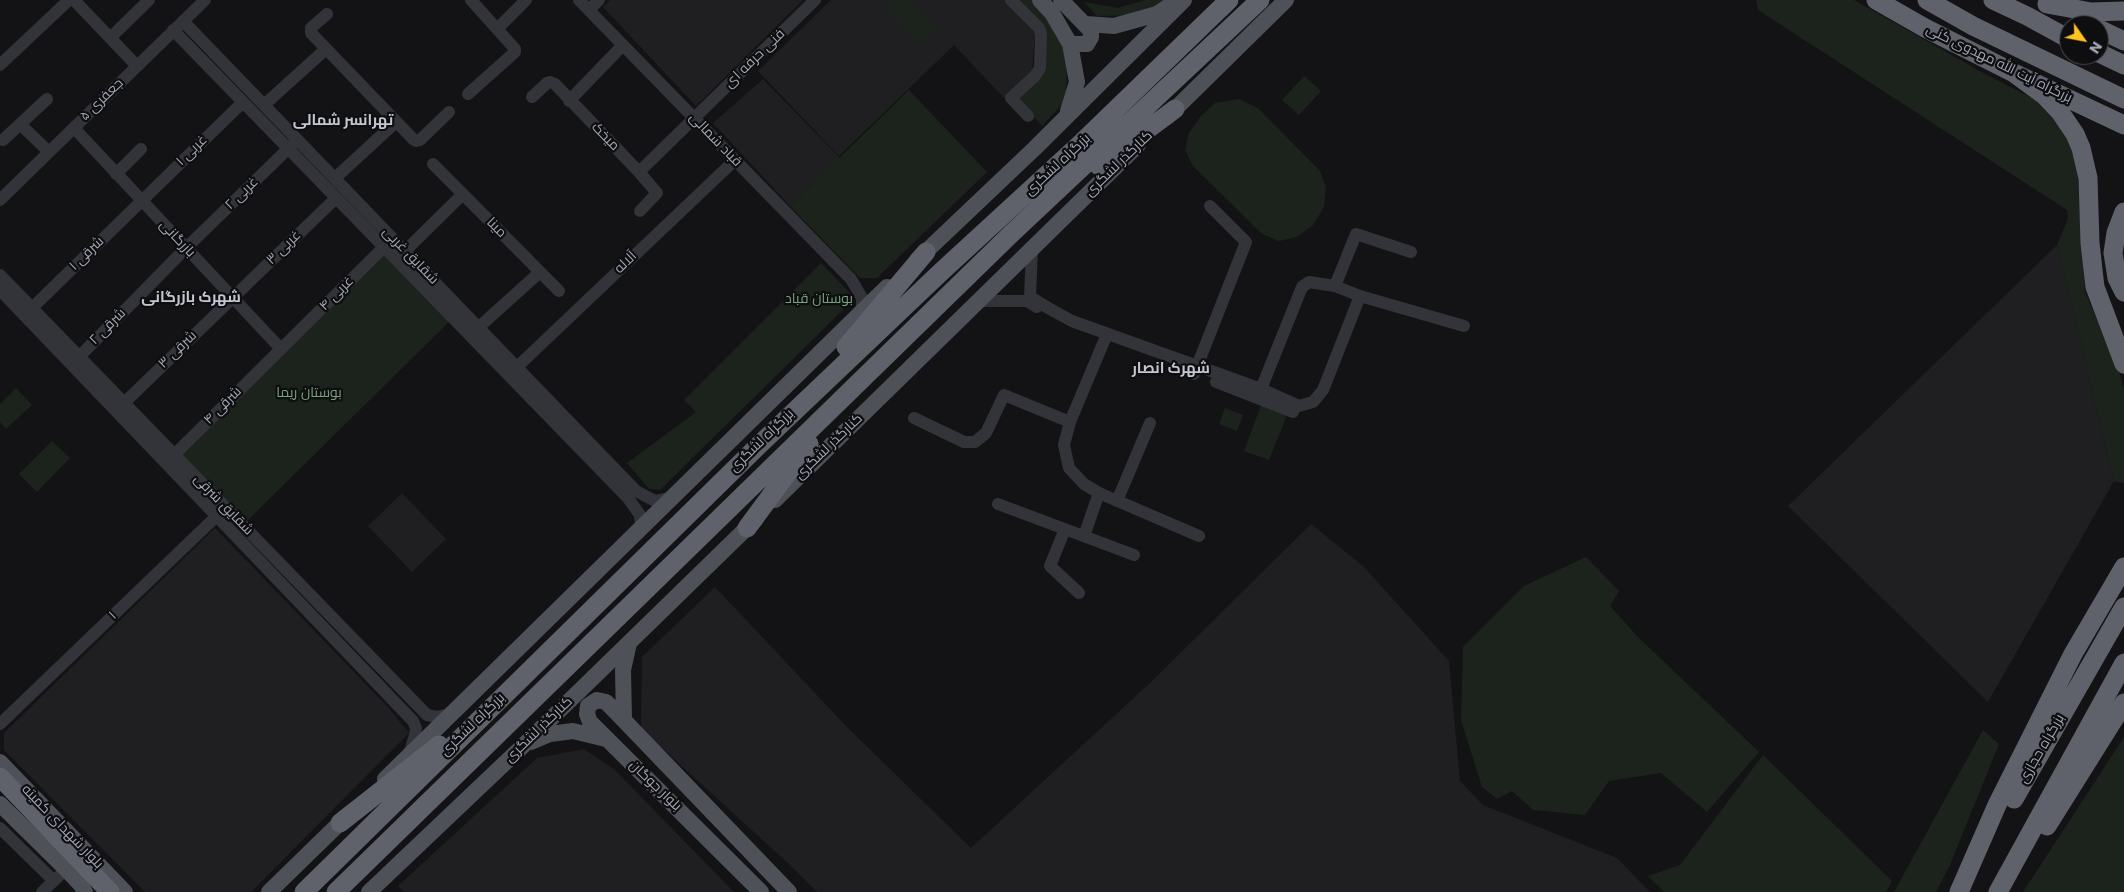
<!DOCTYPE html>
<meta charset="utf-8">
<style>
body{margin:0}
#map{position:relative;width:2124px;height:892px;overflow:hidden;background:#131315;font-family:Poppins,sans-serif}
canvas{display:block}
.north{position:absolute;left:2059px;top:15px;width:50px;height:50px;box-sizing:border-box;background:#0e0e10;border:1px solid #4a4c52;border-radius:50%;rotate:123deg;font-size:14px;font-weight:700;line-height:20px;text-align:center;color:#a3a8b6}
.north::after{content:'';display:block;margin:auto;width:18px;height:22px;background:#ffc320;clip-path:polygon(50% 0,100% 100%,50% 72%,0 100%)}
</style>
<div id="map">
<canvas width="2124" height="892"></canvas>
<div class="north">N</div>
</div>
<script>
const context = document.querySelector('canvas').getContext('2d');
context.lineJoin = 'round';
function fillPath(path, color) { context.fillStyle = color; context.fill(path, 'evenodd'); }
const shape = rows => new Path2D(rows.map(r => 'M' + r).join(''));
function stroke(path, color, width, dash) { context.strokeStyle = color; context.lineWidth = width; context.lineCap = dash ? 'butt' : 'round'; context.setLineDash(dash || []); context.stroke(path); }
function drawText(font, color, halo, rows, align = 'center') {
  context.font = font + ' Poppins,Cairo,sans-serif'; context.lineWidth = 4.5; context.setLineDash([]); context.textBaseline = 'middle'; context.strokeStyle = halo; context.fillStyle = color; for (const [text, x, y, turn = 0] of rows) {
    context.save(); context.translate(x, y); context.rotate((+turn || 0) * Math.PI / 180); context.textAlign = isNaN(turn) ? turn : align; if (halo) context.strokeText(text, 0, 0); context.fillText(text, 0, 0); context.restore();
  }
}
const built = shape([
 [610,0,803,0,696,106,603,7],
 [831,0,1005,0,1035,33,1032,73,1004,98,954,45,839,156,758,71],
 [763,79,840,158,790,206,713,123],
 [2057,245,2114,481,1988,702,1788,506],
 [402,493,446,539,412,572,368,526],
 [1311,524,1363,566,1449,661,1460,781,1483,805,1617,858,1650,892,817,892,790,865,641,729,642,657,715,587,847,727,971,848,1151,682],
 [215,528,388,707,409,733,251,892,145,892,4,750,4,733],
 [584,749,614,769,734,892,404,892,398,886,537,758]
]);
const green = shape([
 [893,0,911,0,939,30,920,48,884,9],
 [1018,0,1037,0,1056,21,1067,65,1066,100,1042,126,1015,96,1037,76,1044,36],
 [1145,0,1164,0,1140,15,1097,16,1084,2,1118,8],
 [1756,0,1854,0,1987,75,2036,100,2066,135,2077,164,2085,292,2118,367,2124,389,2124,483,2114,481,2057,245,2068,219,2067,210,1758,10],
 [1304,76,1321,91,1299,115,1282,100],
 [909,90,987,172,877,278,860,278,790,206],
 [1239,99,1258,108,1320,171,1326,187,1324,207,1313,225,1297,237,1279,241,1262,234,1193,166,1185,150,1189,133,1201,116,1215,103],
 [390,248,454,317,245,523,179,453],
 [821,263,852,295,851,302,660,490,649,489,627,463,696,412,684,400],
 [16,388,32,405,6,429,0,422,0,404],
 [1261,405,1287,415,1269,460,1244,451],
 [1225,408,1243,415,1237,431,1219,424],
 [52,441,70,458,37,492,19,474],
 [1586,557,1619,591,1610,606,1639,638,1759,752,1707,812,1661,773,1609,781,1585,815,1533,810,1512,791,1497,799,1482,787,1461,720,1463,647,1524,586],
 [1983,730,1999,744,1950,865,1936,892,1894,892],
 [2124,737,2124,892,2023,892],
 [1763,755,1892,881,1886,892,1664,892,1648,876,1680,865]
]);
const minor = shape([
 [74,0,137,66],
 [579,0,851,279,862,298,862,311],
 [1011,0,1039,28,1041,34,1040,68,1035,76,1011,98,1028,116],
 [589,10,599,0],
 [327,14,311,28,311,33,413,139,416,141,420,140,449,112],
 [183,21,636,491,655,501,673,497],
 [498,28,526,0],
 [173,30,628,498,640,515,641,527],
 [110,38,149,0],
 [0,65,69,0],
 [468,94,515,52,515,49,471,0],
 [532,97,547,83,550,82,555,84,639,172,657,193,640,211],
 [569,101,623,45],
 [264,105,326,49],
 [20,124,49,152],
 [74,128,281,349],
 [3,140,47,99],
 [433,164,559,291],
 [639,172,815,0],
 [116,174,141,149],
 [335,178,396,122],
 [0,200,205,0],
 [1032,249,1030,297,1050,309,1072,321,1261,389,1299,406,1313,402,1323,390,1360,296],
 [405,251,463,194],
 [0,275,427,715,437,717,453,713],
 [1335,286,1356,234,1411,252],
 [0,290,413,721,416,728,415,735,409,755],
 [978,301,1027,301,1037,307],
 [32,308,243,102],
 [479,327,540,272],
 [1107,334,1070,422,1064,445,1069,468,1084,484,1099,493,1199,536],
 [73,363,186,248,293,144],
 [517,367,735,160],
 [1194,374,1246,242,1210,206],
 [1216,382,1293,412],
 [1261,389,1302,287,1309,282,1335,286,1360,296,1464,326],
 [124,403,336,198],
 [914,418,964,442,975,442,986,433,1004,395,1070,422],
 [169,460,389,242],
 [1117,501,1150,423],
 [998,504,1134,555],
 [1065,529,1050,566,1079,593],
 [1084,536,1099,493],
 [0,724,224,509],
 [0,828,54,881],
 [42,892,59,876]
]);
const major = shape([
 [1040,0,1052,13,1070,44,1077,82,1068,111],
 [1061,0,1091,31,1091,37,1087,44,1070,44],
 [1086,24,1114,26,1157,14,1169,6],
 [1167,117,1286,0],
 [917,260,1035,148,1184,0],
 [775,500,1138,145],
 [624,720,623,670,629,643],
 [531,742,550,734,573,731,606,739],
 [0,762,125,892],
 [385,779,887,287],
 [0,804,66,869,81,885,85,892],
 [269,892,348,815],
 [369,892,526,743,756,519],
 [761,892,590,722,587,714,588,706,597,700,606,702,614,710,789,892]
]);
const highway = shape([
 [1876,0,1925,28,2014,73,2124,125],
 [1927,0,1973,26,2124,99],
 [1993,0,2027,16,2069,39],
 [2047,4,2091,12,2124,11],
 [2099,29,2124,41],
 [2099,53,2124,65],
 [2014,73,2044,95,2060,112,2075,134,2081,148,2088,178,2090,243,2095,287,2124,364],
 [1099,166,1175,109],
 [2124,212,2116,233,2113,253,2117,278,2124,292],
 [846,347,926,252],
 [747,528,809,444],
 [0,777,110,892],
 [2014,799,2124,607],
 [340,823,439,745],
 [2047,826,2124,703],
 [304,892,758,446,942,271,1078,146,1229,0],
 [336,892,1011,234,1260,0],
 [1959,892,1997,805,2073,654,2124,567],
 [1998,892,2124,663]
]);
const streetNames = [
 ["فنی حرفه ای",755,59,-44],
 ["بزرگراه آیت الله مهدوی کنی",1999,64,26],
 ["جعفری ۵",102,100,-44],
 ["میخک",605,137,46],
 ["قباد شمالی",715,140,46],
 ["۱ غربی",192,151,-44],
 ["کنارگذر لشگری",1119,164,-44],
 ["بزرگراه لشگری",1058,165,-43],
 ["۲ غربی",242,194,-44],
 ["مینا",496,228,45],
 ["بازرگانی",177,239,47],
 ["۳ غربی",284,248,-44],
 ["۱ شرقی",87,254,-44],
 ["شقایق غربی",410,256,46],
 ["آلاله",626,263,-44],
 ["۴ غربی",337,294,-45],
 ["۲ شرقی",108,327,-45],
 ["۳ شرقی",178,350,-44],
 ["۴ شرقی",223,406,-45],
 ["بزرگراه لشگری",762,441,-44],
 ["کنارگذر لشگری",829,447,-44],
 ["شقایق شرقی",223,505,46],
 ["۱",113,616,-44],
 ["بزرگراه لشگری",473,725,-44],
 ["کنارگذر لشگری",539,730,-44],
 ["بزرگراه حجازی",2042,749,-60],
 ["بلوار چوگان",655,786,44],
 ["بلوار شهدای کمیته",62,827,46]
];
const parkNames = [
 ["بوستان قباد",819,299],
 ["بوستان ریما",309,393]
];
const neighbourhoodNames = [
 ["تهرانسر شمالی",343,121],
 ["شهرک بازرگانی",191,298],
 ["شهرک انصار",1171,369]
];
fillPath(built, '#1f1f22');
fillPath(green, '#1b231c');
stroke(minor, '#33343a', 12);
stroke(major, '#4f5159', 16);
stroke(highway, '#5f616b', 19);
drawText('14px', '#a3a8b6', '#0e0e10', streetNames);
drawText('14px', '#78a37e', '#0e0e10', parkNames);
drawText('bold 15px', '#c4c7d2', '#0e0e10', neighbourhoodNames);
</script>
